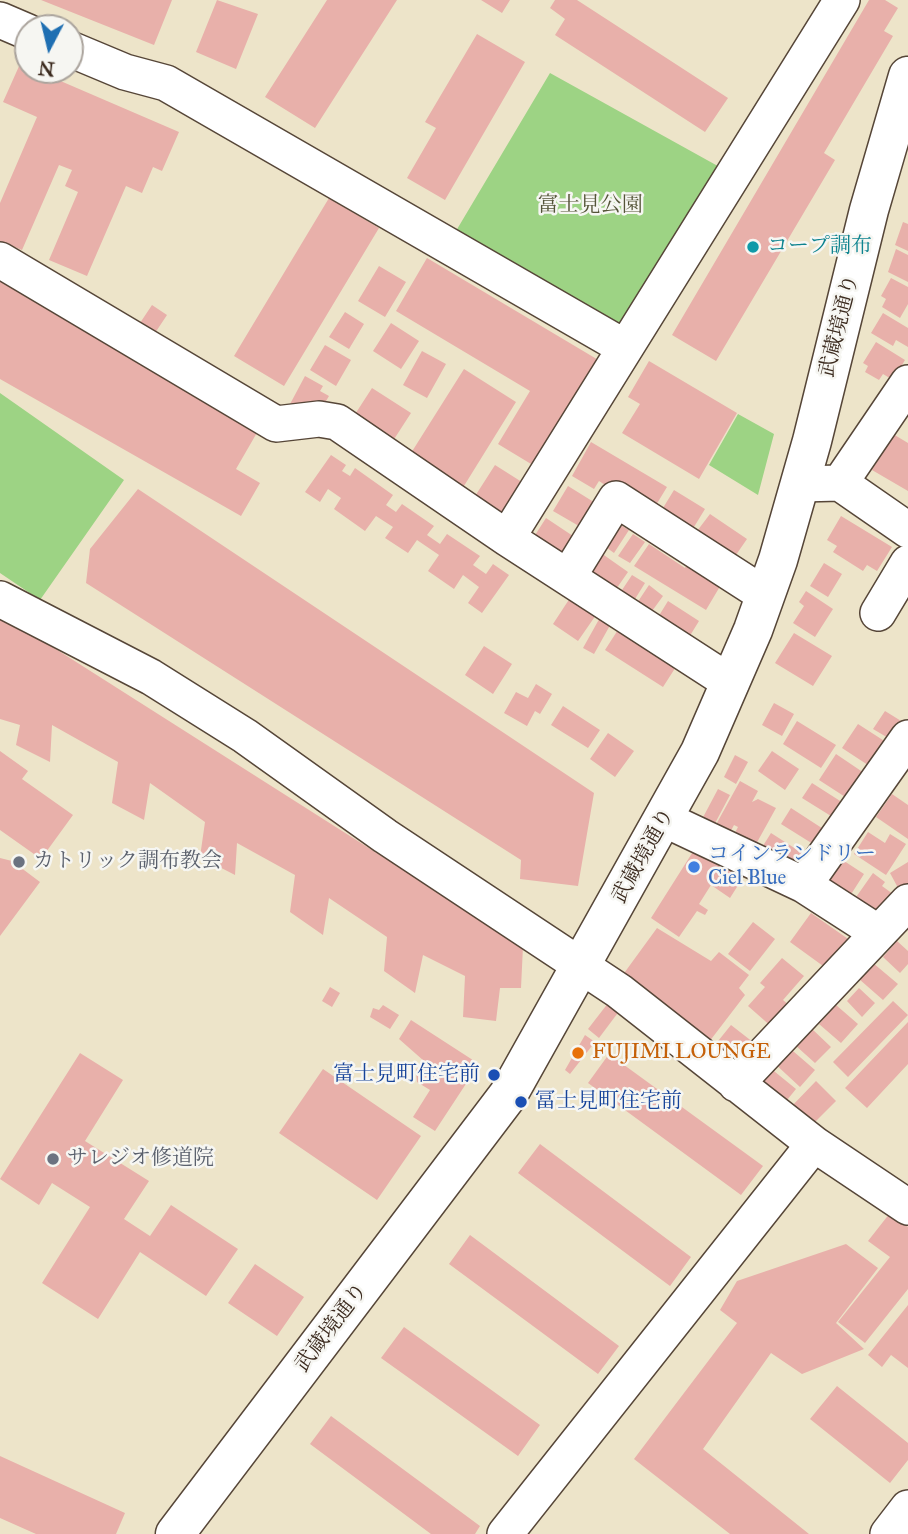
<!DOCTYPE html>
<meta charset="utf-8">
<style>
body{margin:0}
#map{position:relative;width:908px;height:1534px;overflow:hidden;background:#ede4c9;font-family:"IM FELL Great Primer",serif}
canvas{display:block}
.north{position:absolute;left:14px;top:14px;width:70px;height:70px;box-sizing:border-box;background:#f6f6f2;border:2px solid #aba49d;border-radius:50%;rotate:187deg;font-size:19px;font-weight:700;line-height:28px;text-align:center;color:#3b2a1e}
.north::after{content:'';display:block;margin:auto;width:24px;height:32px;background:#1f6fb2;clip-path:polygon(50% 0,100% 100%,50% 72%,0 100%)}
</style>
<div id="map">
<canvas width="908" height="1534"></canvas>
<div class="north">N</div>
</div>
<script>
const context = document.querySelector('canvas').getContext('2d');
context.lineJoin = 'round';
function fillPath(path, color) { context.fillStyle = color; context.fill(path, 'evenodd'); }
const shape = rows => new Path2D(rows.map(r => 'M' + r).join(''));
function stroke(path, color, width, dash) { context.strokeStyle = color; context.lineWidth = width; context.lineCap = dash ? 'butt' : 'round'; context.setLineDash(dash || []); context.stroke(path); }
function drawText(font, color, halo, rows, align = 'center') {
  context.font = font + ' "IM FELL Great Primer","Noto Serif JP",serif'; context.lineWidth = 5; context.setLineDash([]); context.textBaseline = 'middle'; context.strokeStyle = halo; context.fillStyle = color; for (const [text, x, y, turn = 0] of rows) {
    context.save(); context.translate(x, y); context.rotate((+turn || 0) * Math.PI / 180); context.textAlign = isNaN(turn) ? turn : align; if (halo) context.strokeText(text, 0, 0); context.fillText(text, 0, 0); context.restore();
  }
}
const green = shape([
 [550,73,725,170,626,341,453,236],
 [0,393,124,480,40,600,0,573],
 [738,414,774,434,758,495,709,465]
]);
const building = shape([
 [41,0,172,0,154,45],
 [217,0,258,14,236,69,196,52],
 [327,0,397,0,315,128,265,97],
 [481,0,510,0,502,13],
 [555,0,577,0,728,98,705,132,555,35,565,19,550,8],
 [869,0,885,0,898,8,884,31,893,36,824,153,835,160,716,361,672,335],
 [477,34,525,62,445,200,407,178,436,128,425,122],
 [20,64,28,70,35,70,179,132,162,171,153,167,142,193,126,186,87,276,49,260,78,192,65,186,72,170,59,165,22,250,0,241,0,203,37,117,3,102],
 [329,198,379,228,284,386,234,356],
 [903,222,908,224,908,251,895,245],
 [896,249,908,255,908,282,888,272],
 [427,258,600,361,536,467,498,444,530,391,396,311],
 [379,266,406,282,385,317,358,301],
 [0,275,262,424,236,469,260,483,241,516,0,379],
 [891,278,908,287,908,304,900,318,882,307,886,299,881,296],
 [152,305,167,315,151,339,136,329],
 [345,312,364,324,349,349,329,337],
 [883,313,908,328,908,347,896,340,893,346,871,333],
 [391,323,419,341,401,369,373,351],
 [876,342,905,360,893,380,883,374,879,380,865,372,868,366,863,363],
 [325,345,351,360,336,386,310,370],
 [422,351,446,364,427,398,403,385],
 [649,361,737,413,699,479,622,433,640,404,628,397],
 [464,369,516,402,459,494,406,461],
 [305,376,323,386,320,391,329,396,319,413,289,406],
 [372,388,411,413,389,447,350,422],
 [893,434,908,443,908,491,872,470],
 [591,442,667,487,650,515,599,481,594,489,572,476],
 [331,455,346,465,342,471,350,476,355,468,393,495,386,505,396,512,402,504,434,526,427,535,440,544,447,534,480,556,473,565,486,574,493,564,509,575,482,613,468,603,479,587,463,575,454,589,428,571,439,555,417,540,408,553,385,538,393,527,376,516,365,531,334,509,341,498,328,489,320,502,305,492],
 [495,465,525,484,500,523,470,504],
 [568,486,605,509,591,533,553,511],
 [138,489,594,793,578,886,520,879,521,860,86,583,90,549],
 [674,490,705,509,686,540,655,521],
 [710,514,747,539,729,565,691,539],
 [841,516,892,547,877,571,867,565,863,571,833,552,837,546,827,540],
 [546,518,582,542,566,566,530,543],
 [617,523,629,530,614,553,603,545],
 [633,534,645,542,630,563,618,556],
 [649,544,685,568,688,563,722,583,706,610,634,566],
 [601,553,628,572,612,595,584,576],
 [824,563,842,574,828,597,810,586],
 [632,575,645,583,630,607,616,599],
 [649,585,663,596,647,618,633,609],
 [806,591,833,609,815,637,793,623,804,606,799,602],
 [570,598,596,615,578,641,553,624],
 [668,601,699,621,683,647,652,627],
 [602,614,613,620,594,654,583,648],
 [0,617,7,618,523,946,521,988,500,988,496,1021,463,1017,465,976,423,955,415,993,384,971,387,937,329,898,323,935,290,912,295,875,237,843,235,875,200,857,205,822,150,783,144,820,112,803,118,762,52,725,50,762,16,745,20,725,0,719],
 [623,622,681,659,663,687,605,650],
 [794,633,832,656,813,686,775,663],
 [484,646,512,664,493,694,465,675],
 [536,684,552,694,540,714,535,711,527,726,504,713,516,692,528,698],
 [774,703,794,714,782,736,762,725],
 [563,706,600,730,588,748,551,725],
 [885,711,906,724,895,742,873,729],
 [797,721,836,745,821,768,783,744],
 [858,724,889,744,874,769,842,748],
 [608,733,634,751,615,777,590,759],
 [0,751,28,771,22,779,73,815,41,859,0,830],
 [772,751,799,769,785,790,758,771],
 [836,754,870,777,853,802,819,780],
 [735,755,748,762,736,784,724,777],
 [740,781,758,791,752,802,758,799,776,808,750,855,729,844,738,827,734,825,727,838,713,830],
 [812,783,848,806,839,821,802,798],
 [718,789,730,795,712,829,700,823],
 [892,794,908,805,908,839,876,817],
 [791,808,831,834,821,849,781,824],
 [868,832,885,843,890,834,906,844,886,875,854,854],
 [771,833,813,860,802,875,761,849],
 [701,839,749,868,730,898,711,885,699,904,708,910,705,915,697,911,679,937,651,918],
 [838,857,864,874,848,899,822,882],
 [0,858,12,861,40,882,0,936],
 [908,862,908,895,903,897,890,873],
 [873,873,885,882,882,886,893,894,877,916,854,900],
 [811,913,851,941,830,971,790,942],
 [753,922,775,939,750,971,728,954],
 [657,928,711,961,719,952,749,975,739,988,745,995,709,1042,622,976],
 [897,941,908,951,908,964,900,973,883,957],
 [782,958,804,976,783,1000,791,1007,773,1028,748,1006,765,987,760,983],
 [873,963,898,984,883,1000,859,979],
 [330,987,340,993,332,1007,322,1001],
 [859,988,875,1003,862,1017,847,1001],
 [612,998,623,1006,599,1038,588,1029],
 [893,1001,908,1015,848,1077,833,1062],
 [383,1005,399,1015,390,1029,370,1017,373,1008,379,1010],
 [836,1005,858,1024,841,1043,819,1024],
 [411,1020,479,1064,435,1131,413,1117,430,1090,417,1082,416,1070,424,1061,399,1039],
 [908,1022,908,1064,867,1108,845,1088],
 [731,1025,758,1046,737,1072,710,1051],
 [811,1028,831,1047,815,1063,795,1045],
 [585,1035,595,1042,570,1074,565,1070],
 [786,1045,815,1070,800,1087,772,1061],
 [80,1053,123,1080,85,1141,149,1181,124,1219,150,1236,171,1205,238,1249,206,1296,140,1252,98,1319,42,1283,90,1207,52,1183,39,1205,0,1179],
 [609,1054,763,1166,741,1195,588,1083],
 [769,1067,796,1089,783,1105,755,1084],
 [323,1069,421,1136,377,1200,279,1133],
 [816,1081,836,1101,810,1127,790,1108],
 [540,1144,691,1257,670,1286,518,1173],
 [890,1213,908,1227,908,1289,865,1343,838,1322,890,1257,868,1241],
 [470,1235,619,1346,598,1374,449,1264],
 [846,1244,878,1268,836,1323,864,1349,802,1374,771,1353,703,1449,809,1534,730,1534,634,1459,737,1323,720,1310,737,1281],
 [255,1264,304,1297,277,1336,228,1303],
 [908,1305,908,1368,891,1355,882,1367,868,1355],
 [404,1327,540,1425,518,1456,381,1358],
 [837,1386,908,1443,908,1460,890,1483,810,1419],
 [331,1416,480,1526,475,1534,431,1534,310,1444],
 [0,1456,125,1513,116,1534,36,1534,0,1518]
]);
const minor = shape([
 [0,20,28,32],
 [70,49,125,72,166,83,624,347],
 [0,260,276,424,319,419,337,422,507,538,731,683],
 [840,483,908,530],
 [800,484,840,483,908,383],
 [507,538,842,0],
 [568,577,616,499,765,595],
 [0,599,151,677,245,736,385,836,619,991,814,1144,908,1207],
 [878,613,908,563],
 [664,819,804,885,877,932],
 [804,885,908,738],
 [736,1084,908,902],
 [505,1534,814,1144],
 [888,1534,908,1508]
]);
const major = shape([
 [175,1534,508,1095,700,752,753,630,778,560,812,441,869,210,908,76]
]);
const markers = [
 [753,247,7,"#0f9aa8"],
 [19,862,7,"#6b7280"],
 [694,867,7,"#3f7fe0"],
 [578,1053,7,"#e8710a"],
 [494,1075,7,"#1a4fb4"],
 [521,1102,7,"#1a4fb4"],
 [53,1159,7,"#6b7280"]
];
const parkNames = [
 ["富士見公園",590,206]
];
const cultureNames = [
 ["コープ調布",767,247]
];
const streetNames = [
 ["武蔵境通り",840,326,-76],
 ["武蔵境通り",644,856,-61],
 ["武蔵境通り",332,1328,-53]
];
const shopNames = [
 ["コインランドリー",708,855],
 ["Ciel Blue",708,879]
];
const worshipNames = [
 ["カトリック調布教会",33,862],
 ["サレジオ修道院",67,1159]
];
const foodNames = [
 ["FUJIMI LOUNGE",592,1053]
];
const transitNames = [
 ["富士見町住宅前",480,1075],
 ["冨士見町住宅前",535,1102,"left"]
];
fillPath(green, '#9dd384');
fillPath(building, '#e8b0aa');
stroke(minor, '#564638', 38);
stroke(major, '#564638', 41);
stroke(minor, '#fff', 35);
stroke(major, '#fff', 38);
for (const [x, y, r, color] of markers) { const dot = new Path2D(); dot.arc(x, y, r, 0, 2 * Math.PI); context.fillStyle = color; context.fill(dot); stroke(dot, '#f6f6f2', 2.5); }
drawText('21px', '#545438', '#f6f6f2', parkNames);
drawText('21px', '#0d838f', '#f6f6f2', cultureNames, 'left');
drawText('21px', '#3b2a1e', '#f6f6f2', streetNames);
drawText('21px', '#366cbe', '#f6f6f2', shopNames, 'left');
drawText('21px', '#5b616d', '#f6f6f2', worshipNames, 'left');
drawText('21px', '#c56008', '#f6f6f2', foodNames, 'left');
drawText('21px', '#164399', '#f6f6f2', transitNames, 'right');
</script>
